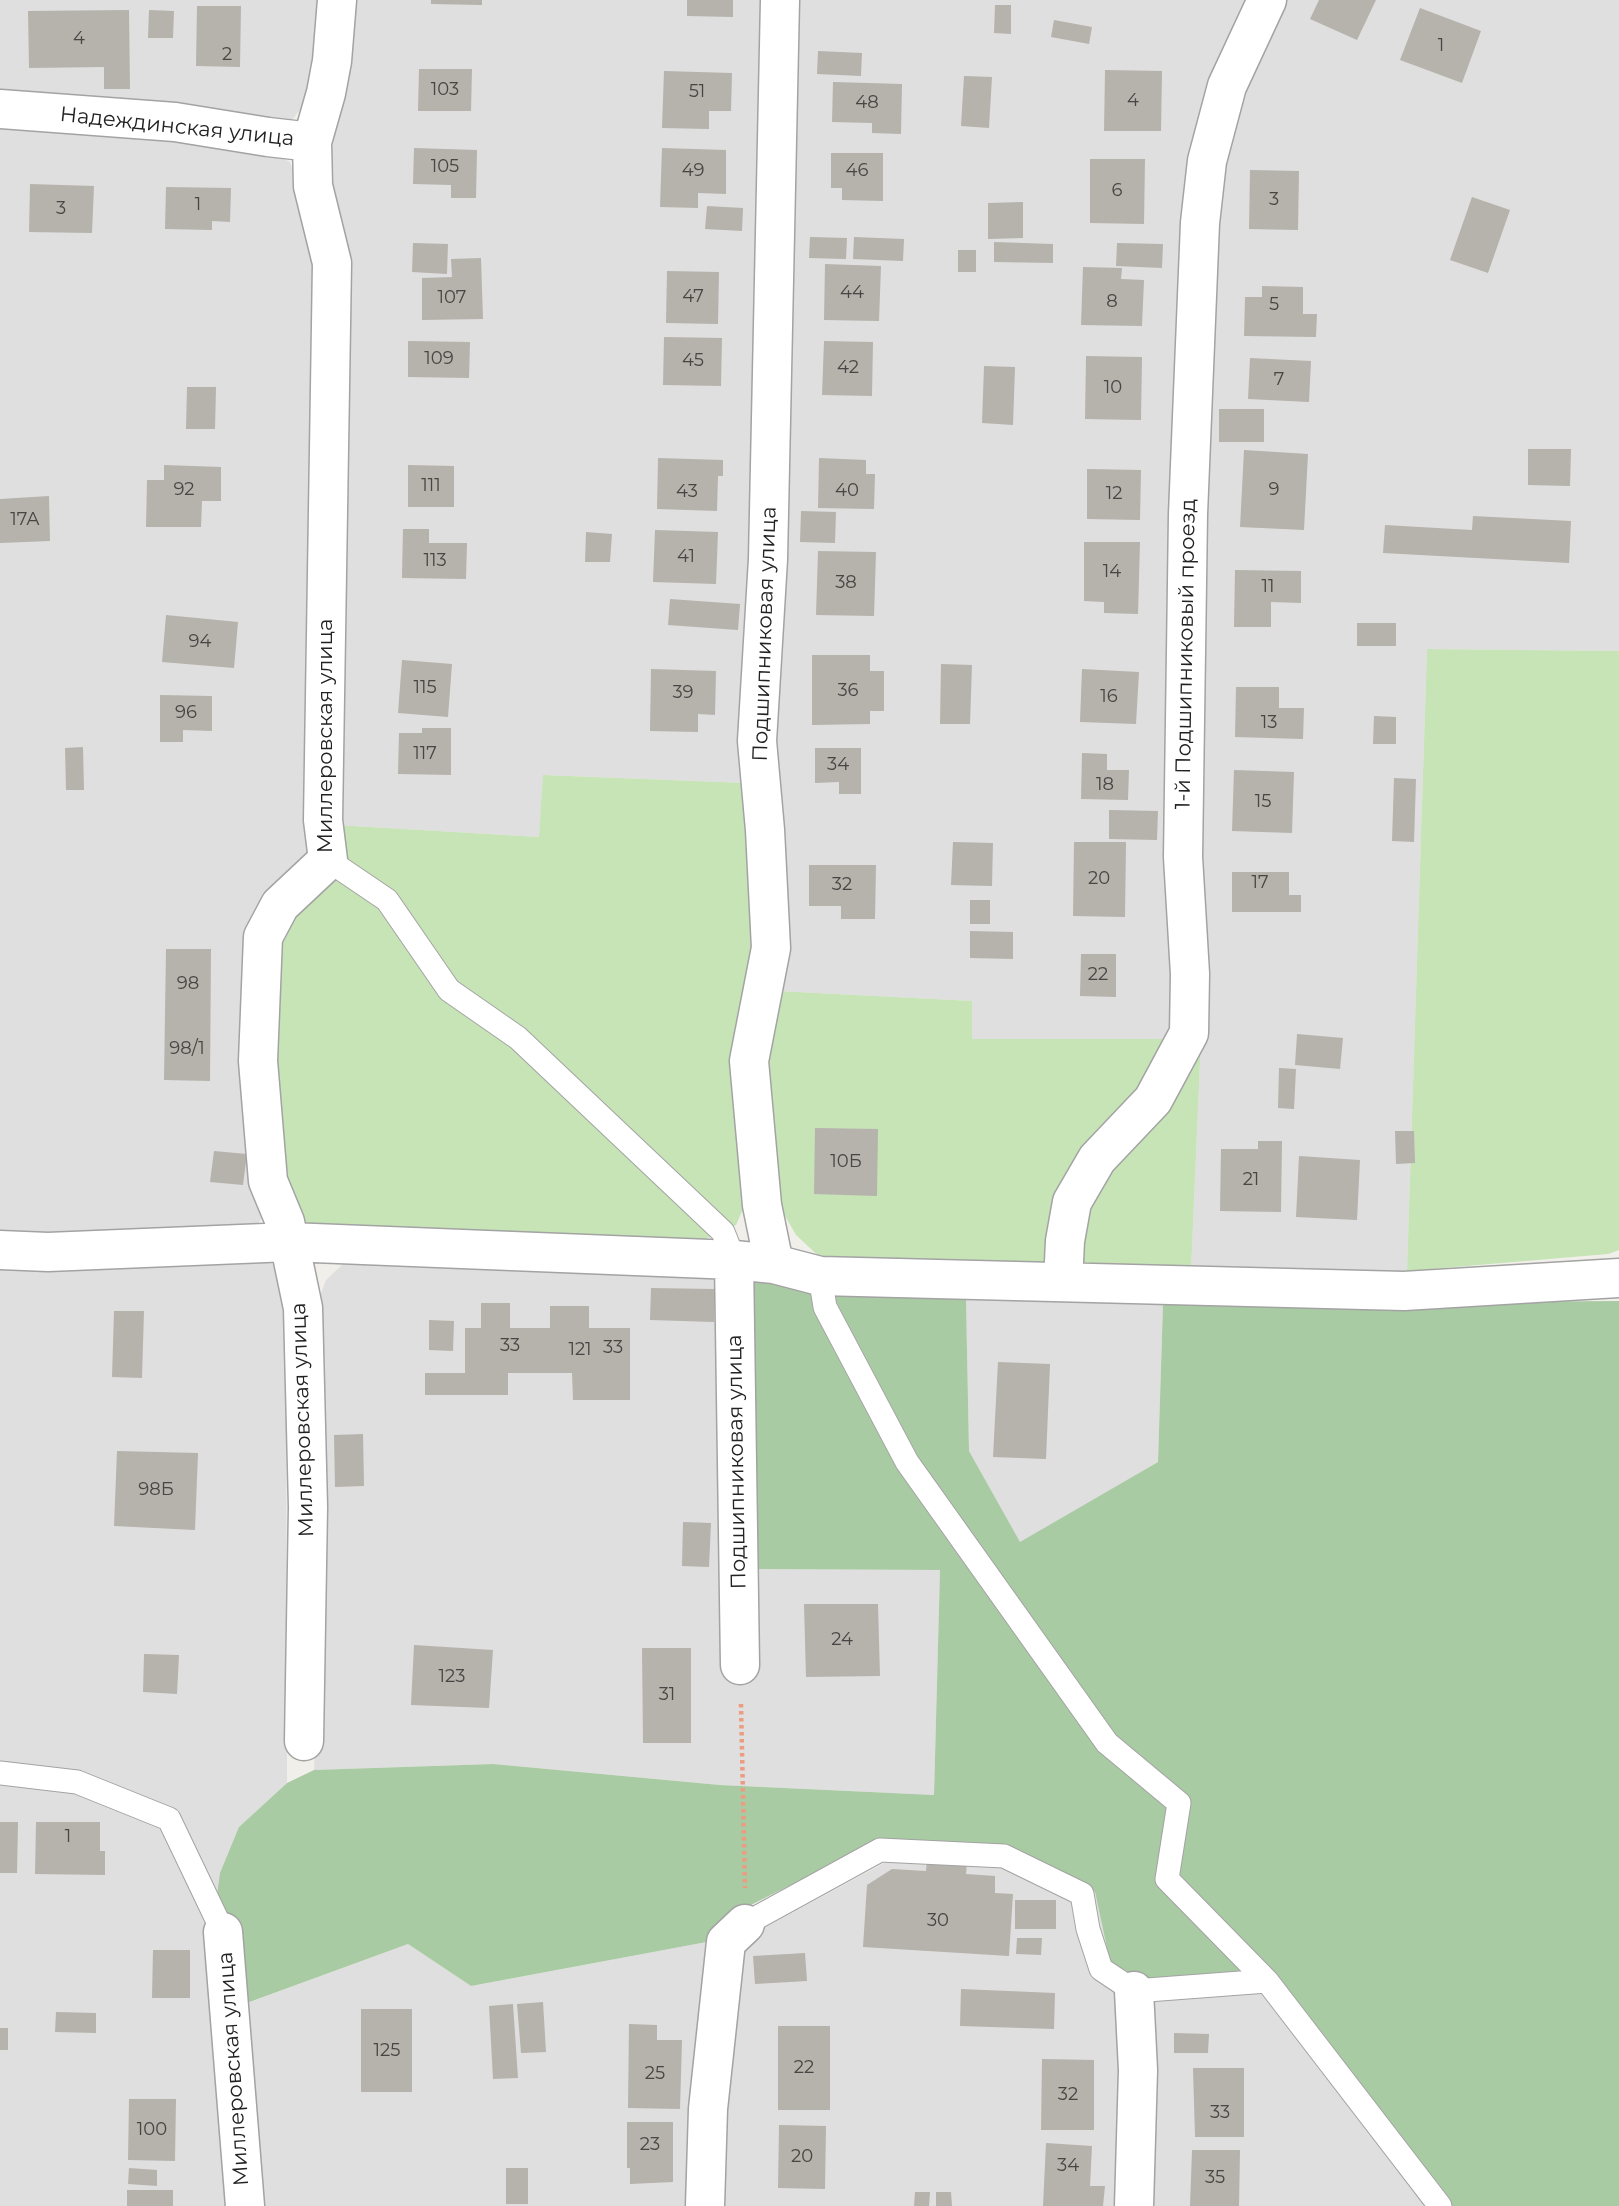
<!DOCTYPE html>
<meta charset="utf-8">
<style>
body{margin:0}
canvas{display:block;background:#f1efea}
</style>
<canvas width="1619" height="2206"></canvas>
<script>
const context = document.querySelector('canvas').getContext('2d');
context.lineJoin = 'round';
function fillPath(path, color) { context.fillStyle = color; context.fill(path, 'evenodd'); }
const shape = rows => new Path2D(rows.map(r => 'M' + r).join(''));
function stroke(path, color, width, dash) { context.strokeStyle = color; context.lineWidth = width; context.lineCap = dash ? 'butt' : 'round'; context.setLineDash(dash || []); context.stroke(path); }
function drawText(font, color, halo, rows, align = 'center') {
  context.font = font + ' Montserrat,sans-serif'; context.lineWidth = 5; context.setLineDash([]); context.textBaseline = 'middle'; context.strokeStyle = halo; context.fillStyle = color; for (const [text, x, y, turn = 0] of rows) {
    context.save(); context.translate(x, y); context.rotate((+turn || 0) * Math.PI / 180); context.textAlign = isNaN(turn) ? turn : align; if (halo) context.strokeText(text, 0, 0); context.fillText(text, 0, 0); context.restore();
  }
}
const residential = shape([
 [0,0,327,0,315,91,292,120,269,126,0,98],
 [348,0,768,0,745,783,544,775,539,837,336,825,328,190],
 [792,0,1256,0,1217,83,1171,509,1163,855,1180,977,1176,1040,971,1039,971,1001,777,991,770,747],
 [1277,0,1619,0,1619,651,1427,649,1407,1271,1191,1272,1201,1039,1198,859,1214,165],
 [0,119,264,149,290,162,327,265,312,820,267,1212,256,1226,0,1240],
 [254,1258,283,1267,286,1292,287,1783,239,1827,234,2206,0,2206,0,1259],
 [343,1264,715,1273,758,1569,940,1570,934,1795,720,1785,493,1764,314,1770,324,1504,316,1307,326,1280],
 [966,1299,1163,1304,1158,1462,1020,1543,969,1451],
 [997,1849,1095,1892,1110,1962,1253,1977,1424,2206,715,2206,737,1947,751,1935,886,1862],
 [712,1941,696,2206,254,2206,245,2004,408,1944,471,1986]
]);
const grass = shape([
 [1427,649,1619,651,1619,1250,1608,1254,1407,1271],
 [543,775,745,783,760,948,747,1200,736,1225,699,1242,326,1233,297,1219,279,1180,272,976,289,914,336,825,539,837],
 [777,991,972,1001,972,1039,1201,1039,1191,1272,824,1261,796,1235,776,1200,763,1067]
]);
const forest = shape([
 [752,1277,966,1299,969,1451,1020,1542,1158,1462,1163,1304,1619,1301,1619,2206,1424,2206,1253,1977,1147,1982,1110,1962,1095,1892,997,1849,874,1843,725,1918,712,1941,471,1986,408,1944,225,2011,211,1939,220,1873,239,1827,287,1783,314,1770,493,1764,720,1785,934,1795,940,1570,757,1569]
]);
const building = shape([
 [431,0,482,0,482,5,431,4],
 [687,0,733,0,733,17,687,16],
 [1319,0,1376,0,1357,40,1310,19],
 [995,5,1011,5,1011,34,994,33],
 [197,6,241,6,240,67,196,66],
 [1420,8,1481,31,1462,83,1400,60],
 [129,10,130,89,104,89,104,67,29,68,28,11],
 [149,10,174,11,173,38,148,38],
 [1054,20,1092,27,1089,44,1051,37],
 [818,51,862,53,861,76,817,74],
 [419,69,472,69,471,111,418,111],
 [1105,70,1162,71,1161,131,1104,131],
 [664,71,732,73,731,111,709,111,709,129,662,128],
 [964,76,992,77,989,128,961,126],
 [833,82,902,84,901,134,872,133,872,123,832,122],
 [414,148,477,150,476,198,451,198,451,185,413,184],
 [662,148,726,150,726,194,698,193,698,208,660,207],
 [831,153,883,153,883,201,842,200,842,188,831,188],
 [1090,159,1145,159,1144,224,1090,223],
 [1250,170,1299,171,1298,230,1249,229],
 [30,184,94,186,92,233,29,232],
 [166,187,231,188,230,222,212,221,212,230,165,229],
 [1472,197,1510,210,1488,273,1450,260],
 [1023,202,1023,238,988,239,988,203],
 [707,206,743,208,742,231,705,229],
 [810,237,847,238,846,259,809,258],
 [854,237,904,239,903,261,853,259],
 [994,242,1053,244,1053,263,994,262],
 [413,243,448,244,447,274,412,272],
 [1117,243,1163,244,1162,268,1116,266],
 [958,250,976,250,976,272,958,272],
 [481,258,483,319,422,320,422,278,452,277,451,259],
 [825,264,881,266,879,321,824,320],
 [1083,267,1122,268,1121,279,1144,280,1142,326,1081,325],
 [667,271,719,272,718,324,666,323],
 [1262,286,1303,287,1303,314,1317,314,1316,337,1244,336,1245,297,1262,297],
 [664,337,722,338,721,386,663,385],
 [408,341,470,342,469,378,408,377],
 [824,341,873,342,872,396,822,395],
 [1086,356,1142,357,1141,420,1085,419],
 [1250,358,1311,361,1309,402,1248,399],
 [984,366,1015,367,1013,425,982,423],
 [187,387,216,387,215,429,186,429],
 [1219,409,1264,409,1264,442,1219,442],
 [1528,449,1571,449,1570,486,1528,485],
 [1244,450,1308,454,1304,530,1240,527],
 [658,458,723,460,723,476,718,476,717,511,657,509],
 [819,458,866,460,866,474,875,474,874,509,818,508],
 [164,465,221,467,221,501,202,501,201,527,146,527,147,480,164,480],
 [408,465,454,466,454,507,408,507],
 [1087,469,1141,470,1140,520,1087,519],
 [49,496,50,541,0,543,0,499],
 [801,511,836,512,835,543,800,542],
 [1473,516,1571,521,1569,563,1383,553,1385,525,1472,530],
 [403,529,429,529,429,543,467,543,466,579,402,578],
 [655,530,718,532,716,584,653,582],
 [586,532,612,534,610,562,585,562],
 [1084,542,1140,542,1138,614,1104,613,1104,602,1084,601],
 [818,551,876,552,874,616,816,615],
 [1235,570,1301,571,1301,603,1271,602,1271,627,1234,627],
 [670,599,740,604,738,630,668,625],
 [166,615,238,622,234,668,162,662],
 [1357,623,1396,623,1396,646,1357,646],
 [812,655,870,655,870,671,884,671,884,711,870,711,870,724,812,725],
 [402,660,452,664,448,717,398,713],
 [941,664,972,665,970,724,940,724],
 [651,669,716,671,715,715,698,714,698,732,650,731],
 [1082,669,1139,672,1136,724,1080,722],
 [1236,687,1279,687,1279,708,1304,708,1303,739,1235,737],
 [160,695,212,696,212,731,183,730,183,742,160,742],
 [1374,716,1396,717,1396,744,1373,744],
 [422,728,451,728,451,775,398,774,399,733,422,733],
 [83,747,84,790,66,790,65,748],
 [815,748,861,748,861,794,839,794,839,782,815,783],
 [1082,753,1107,754,1107,770,1129,770,1128,800,1081,799],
 [1234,770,1294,772,1292,833,1232,831],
 [1394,778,1416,779,1414,842,1392,841],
 [1109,810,1158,811,1157,840,1109,839],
 [953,842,993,843,992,886,951,885],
 [1074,842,1126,842,1125,917,1073,916],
 [809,865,876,865,875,919,841,919,841,906,809,906],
 [1232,872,1289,872,1289,895,1301,895,1301,912,1232,912],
 [970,900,990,900,990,924,970,924],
 [970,931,1013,932,1013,959,970,958],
 [166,949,211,949,210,1081,164,1080],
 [1081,954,1116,954,1116,997,1080,996],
 [1297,1034,1343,1038,1340,1069,1295,1065],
 [1279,1068,1296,1069,1294,1109,1278,1108],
 [815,1128,878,1129,877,1196,814,1194],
 [1395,1131,1414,1131,1415,1163,1396,1164],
 [1258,1141,1282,1141,1281,1212,1220,1211,1221,1149,1258,1149],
 [214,1151,247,1154,243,1185,210,1182],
 [1299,1156,1360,1160,1357,1220,1296,1217],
 [651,1288,715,1289,714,1322,650,1320],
 [481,1303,510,1303,510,1328,550,1328,550,1306,589,1306,589,1328,630,1328,630,1400,573,1400,572,1373,508,1373,508,1395,425,1395,425,1373,465,1373,465,1328,481,1328],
 [114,1311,144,1311,142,1378,112,1377],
 [429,1320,454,1321,453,1351,429,1350],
 [998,1362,1050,1364,1046,1459,993,1457],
 [363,1434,364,1486,335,1487,334,1435],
 [117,1451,198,1453,195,1530,114,1526],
 [683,1522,711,1523,709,1567,682,1566],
 [804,1604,878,1604,880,1676,806,1677],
 [414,1645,493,1650,489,1708,411,1705],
 [642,1648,691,1648,691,1743,643,1743],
 [144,1654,179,1655,177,1694,143,1692],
 [0,1822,18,1822,17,1873,0,1873],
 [36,1822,100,1822,100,1851,105,1851,105,1875,35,1874],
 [927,1860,967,1862,966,1874,995,1876,995,1893,1013,1894,1009,1956,863,1947,867,1885,892,1869,926,1871],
 [1015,1900,1056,1900,1056,1929,1015,1929],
 [1017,1938,1042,1938,1041,1955,1016,1954],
 [153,1950,190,1950,190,1998,152,1998],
 [805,1953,807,1981,755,1984,753,1956],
 [961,1989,1055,1993,1054,2029,960,2026],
 [543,2002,546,2052,521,2053,517,2004],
 [513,2004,518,2078,493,2079,489,2006],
 [361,2009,412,2009,412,2092,361,2092],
 [56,2012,96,2013,96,2033,55,2032],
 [629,2024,657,2025,657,2040,682,2040,680,2109,628,2108],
 [778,2026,830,2026,830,2110,778,2110],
 [0,2028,8,2028,8,2050,0,2050],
 [1174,2033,1209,2034,1208,2053,1174,2053],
 [1042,2059,1094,2060,1094,2130,1041,2130],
 [1193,2068,1244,2068,1244,2137,1195,2137],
 [129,2099,176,2099,175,2161,128,2160],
 [627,2122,673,2122,673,2182,630,2184,630,2168,627,2168],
 [779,2125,826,2126,825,2189,778,2188],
 [1046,2143,1092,2146,1090,2186,1105,2186,1103,2206,1043,2206],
 [1192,2150,1240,2150,1239,2206,1190,2206],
 [129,2168,157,2170,157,2186,128,2184],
 [506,2168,528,2168,528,2204,506,2204],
 [127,2190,173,2190,173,2206,127,2206],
 [915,2192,930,2192,929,2206,914,2206],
 [936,2192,951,2192,952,2206,936,2206]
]);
const path = shape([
 [741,1704,745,1888]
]);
const service = shape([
 [328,860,387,900,449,990,518,1038,723,1232,734,1260],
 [820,1276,825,1307,907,1462,1107,1743,1179,1803,1167,1879,1267,1981],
 [0,1773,77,1782,169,1819,223,1932],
 [745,1924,880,1850,1004,1856,1082,1894,1088,1929,1101,1969,1134,1991,1267,1981,1440,2206]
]);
const minor = shape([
 [0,109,175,122,268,137,312,142],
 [0,1250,48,1252,289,1242,734,1260,774,1264,820,1276,1404,1291,1619,1278],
 [734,1260,740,1665],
 [774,1264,762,1205,749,1061,771,948,765,830,757,741,768,559,780,0],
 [1063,1282,1065,1241,1072,1202,1097,1159,1153,1100,1189,1033,1190,974,1183,857,1188,514,1200,223,1207,161,1227,86,1267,0],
 [304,1741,308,1507,303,1308,285,1222,268,1181,258,1061,263,937,280,905,328,860,323,820,332,263,313,186,312,142,326,93,332,61,337,0],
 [223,1932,245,2206],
 [705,2206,708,2109,726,1942,745,1924],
 [1134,2206,1138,2070,1134,1991]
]);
const numberNames = [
 ["4",79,39],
 ["1",1441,46],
 ["2",227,55],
 ["103",445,90],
 ["51",697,92],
 ["4",1133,101],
 ["48",867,103],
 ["105",445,167],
 ["49",693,171],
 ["46",857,171],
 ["6",1117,191],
 ["3",1274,200],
 ["1",198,205],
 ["3",61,209],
 ["44",852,293],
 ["47",693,297],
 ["107",452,298],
 ["8",1112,302],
 ["5",1274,305],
 ["109",439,359],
 ["45",693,361],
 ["42",848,368],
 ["7",1279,380],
 ["10",1113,388],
 ["111",431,486],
 ["92",184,490],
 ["9",1274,490],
 ["40",847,491],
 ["43",687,492],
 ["12",1114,494],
 ["17А",25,520],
 ["41",686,557],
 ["113",435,561],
 ["14",1112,572],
 ["38",846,583],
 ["11",1268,587],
 ["94",200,642],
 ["115",425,688],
 ["36",848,691],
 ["39",683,693],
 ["16",1109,697],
 ["96",186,713],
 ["13",1269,723],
 ["117",425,754],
 ["34",838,765],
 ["18",1105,785],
 ["15",1263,802],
 ["20",1099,879],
 ["17",1260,883],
 ["32",842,885],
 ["22",1098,975],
 ["98",188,984],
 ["98/1",187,1049],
 ["10Б",846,1162],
 ["21",1251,1180],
 ["33",510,1346],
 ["33",613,1348],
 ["121",580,1350],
 ["98Б",156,1490],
 ["24",842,1640],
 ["123",452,1677],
 ["31",667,1695],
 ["1",68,1837],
 ["30",938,1921],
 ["125",387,2051],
 ["22",804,2068],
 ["25",655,2074],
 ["32",1068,2095],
 ["33",1220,2113],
 ["100",152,2130],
 ["23",650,2145],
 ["20",802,2157],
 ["34",1068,2166],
 ["35",1215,2178]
];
const streetNames = [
 ["Надеждинская улица",177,127,6],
 ["Подшипниковая улица",765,634,-88],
 ["1-й Подшипниковый проезд",1186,654,-89],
 ["Миллеровская улица",326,736,-90],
 ["Миллеровская улица",303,1420,-92],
 ["Подшипниковая улица",737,1462,-91],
 ["Миллеровская улица",234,2069,-94]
];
fillPath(residential, '#e0dfdf');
fillPath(grass, '#c6e4b6');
fillPath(forest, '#a9cba3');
fillPath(building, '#b6b2ac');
stroke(service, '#a3a3a3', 25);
stroke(minor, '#a3a3a3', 41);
stroke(path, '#eb9c81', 4.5, [3.5, 3.5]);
stroke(service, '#fff', 23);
stroke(minor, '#fff', 38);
drawText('18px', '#474644', null, numberNames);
drawText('21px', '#222', '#fff', streetNames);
</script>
